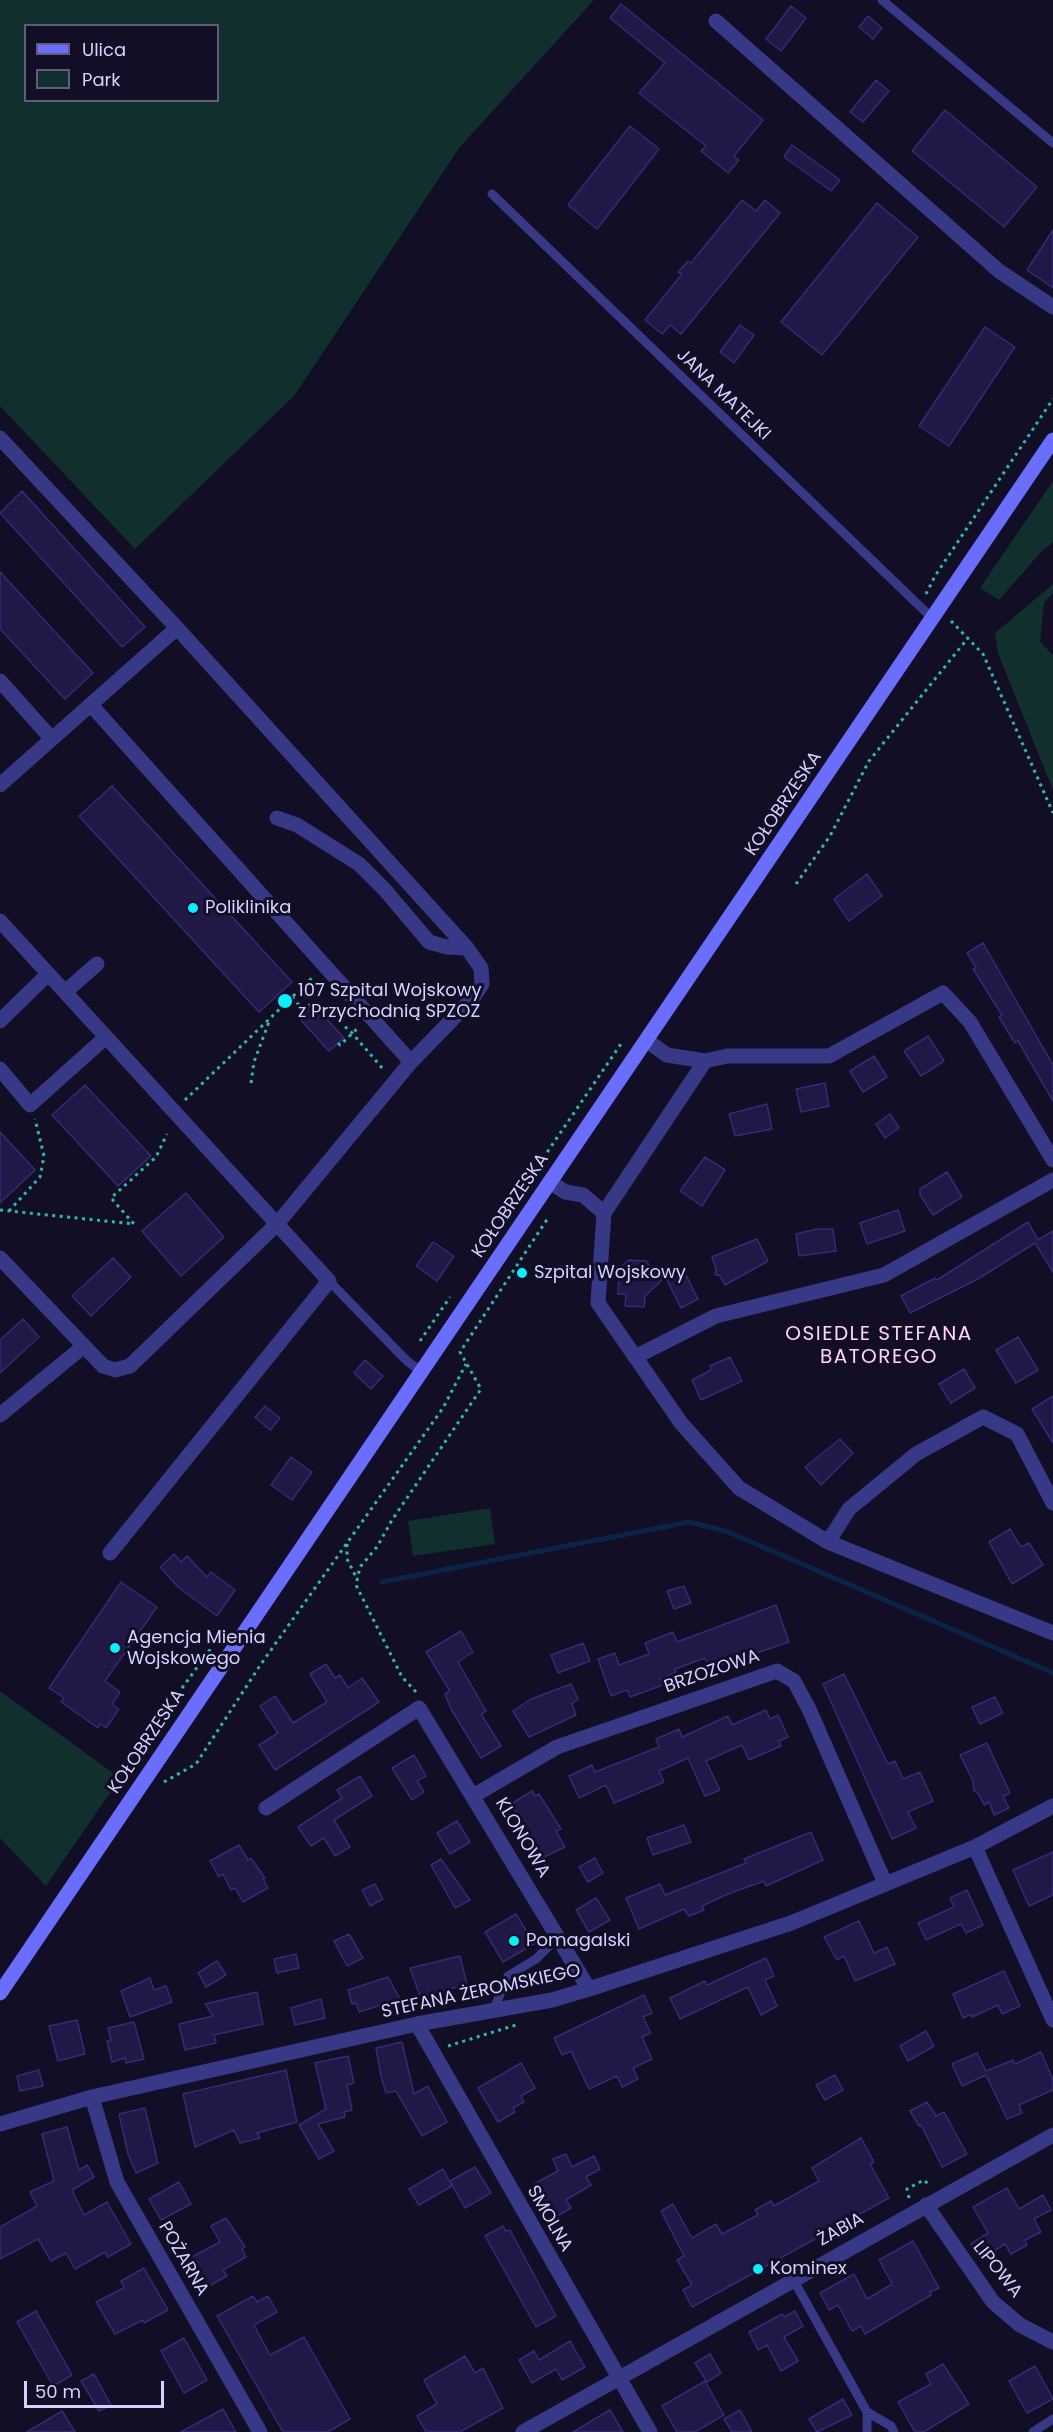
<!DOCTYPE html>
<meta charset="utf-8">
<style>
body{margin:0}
#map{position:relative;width:1053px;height:2432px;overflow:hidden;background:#110e25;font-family:Poppins,sans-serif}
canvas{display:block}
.legend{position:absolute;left:24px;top:24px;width:195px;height:78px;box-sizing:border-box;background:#110e25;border:2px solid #5f5c7c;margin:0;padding:8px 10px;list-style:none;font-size:18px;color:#d5d2ff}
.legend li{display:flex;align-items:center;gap:12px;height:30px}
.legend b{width:30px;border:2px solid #5f5c7c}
.scale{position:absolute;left:24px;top:2381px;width:140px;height:27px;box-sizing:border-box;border:3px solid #d5d2ff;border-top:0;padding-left:8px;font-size:18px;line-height:21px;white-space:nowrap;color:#d5d2ff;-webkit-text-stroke:4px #110e25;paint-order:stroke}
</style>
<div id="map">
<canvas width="1053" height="2432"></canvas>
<ul class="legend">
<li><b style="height:8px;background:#696eff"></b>Ulica</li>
<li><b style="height:16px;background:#11302d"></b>Park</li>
</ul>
<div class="scale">50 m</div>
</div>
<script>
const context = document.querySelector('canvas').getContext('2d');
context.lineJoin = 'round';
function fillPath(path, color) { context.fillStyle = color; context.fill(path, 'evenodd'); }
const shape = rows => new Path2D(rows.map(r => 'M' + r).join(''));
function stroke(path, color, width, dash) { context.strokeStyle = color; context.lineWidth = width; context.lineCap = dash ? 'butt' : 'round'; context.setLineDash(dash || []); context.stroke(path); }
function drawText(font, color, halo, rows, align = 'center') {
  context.font = font + ' Poppins,sans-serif'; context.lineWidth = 6; context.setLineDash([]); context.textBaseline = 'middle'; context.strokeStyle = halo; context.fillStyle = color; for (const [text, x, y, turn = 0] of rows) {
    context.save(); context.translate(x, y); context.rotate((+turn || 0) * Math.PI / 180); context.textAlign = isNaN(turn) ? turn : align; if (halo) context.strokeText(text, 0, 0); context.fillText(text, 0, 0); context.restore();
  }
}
const green = shape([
 [0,0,594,0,459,148,294,396,135,549,0,406],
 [26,26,218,26,218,100,26,100],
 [1053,481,1053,542,1041,552,999,600,980,588],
 [1053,584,1053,593,1044,603,1040,642,1053,655,1053,790,998,653,995,633],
 [490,1508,495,1544,413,1556,408,1521],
 [0,1691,120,1778,46,1886,0,1838]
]);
const stream = shape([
 [382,1582,689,1522,726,1531,1053,1673]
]);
const building = shape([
 [621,4,763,120,734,156,739,160,728,173,701,151,706,146,639,93,665,63,610,18,621,4],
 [791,6,806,18,781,51,766,39,791,6],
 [868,16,882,28,873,39,859,27,868,16],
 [876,80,889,91,863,122,850,112,876,80],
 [945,110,1037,187,1004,227,912,151,945,110],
 [630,126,659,149,597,229,568,205,630,126],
 [792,145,840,180,831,191,784,157,792,145],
 [742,200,756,211,765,200,780,213,681,334,670,325,662,334,645,320,682,274,678,272,688,261,691,263,742,200],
 [877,203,918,237,822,355,781,322,877,203],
 [1053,230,1053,288,1027,270,1053,230],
 [740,325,754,335,734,363,720,352,740,325],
 [985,327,1015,347,949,446,919,426,985,327],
 [22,491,145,627,122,647,0,513,22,491],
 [0,572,93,673,65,699,0,629,0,572],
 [112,786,292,982,259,1012,79,816,112,786],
 [867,874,882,896,849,921,834,899,867,874],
 [983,943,1053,1065,1053,1101,1018,1041,1015,1043,999,1017,1002,1015,973,969,976,968,967,953,983,943],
 [313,1004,344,1038,329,1051,298,1017,313,1004],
 [928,1036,944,1061,921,1076,904,1051,928,1036],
 [874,1056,887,1077,863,1092,850,1071,874,1056],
 [825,1083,829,1106,801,1112,796,1089,825,1083],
 [85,1085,151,1156,118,1186,52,1115,85,1085],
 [767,1104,772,1129,735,1136,729,1114,767,1104],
 [890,1114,899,1128,885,1138,876,1124,890,1114],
 [0,1132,35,1170,0,1203,0,1132],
 [705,1157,725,1170,702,1206,680,1191,705,1157],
 [947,1172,962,1197,933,1215,920,1195,920,1189,947,1172],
 [186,1193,224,1237,181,1276,142,1231,186,1193],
 [898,1210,905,1231,867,1244,860,1223,898,1210],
 [1028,1222,1038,1240,1053,1231,1053,1272,1035,1243,978,1279,910,1313,901,1296,935,1278,937,1280,1028,1222],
 [817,1229,833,1229,836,1251,799,1256,796,1234,817,1229],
 [757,1239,768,1261,725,1285,720,1276,715,1274,716,1269,712,1257,757,1239],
 [433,1242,454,1256,437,1281,416,1266,433,1242],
 [113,1258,131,1277,91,1316,72,1296,113,1258],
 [629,1260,646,1261,662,1280,645,1296,644,1307,625,1306,626,1294,618,1294,619,1268,629,1260],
 [684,1271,698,1299,681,1308,667,1280,684,1271],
 [23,1319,39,1337,0,1373,0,1340,23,1319],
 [1018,1337,1038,1370,1016,1383,996,1350,1018,1337],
 [730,1357,742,1381,701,1400,692,1380,711,1370,710,1366,730,1357],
 [365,1360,383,1376,371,1389,354,1373,365,1360],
 [964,1369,975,1388,951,1403,939,1384,964,1369],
 [1053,1396,1053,1443,1032,1409,1053,1396],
 [265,1406,280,1418,270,1430,255,1417,265,1406],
 [840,1439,853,1453,821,1485,805,1467,840,1439],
 [291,1457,312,1472,292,1500,271,1485,291,1457],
 [1010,1529,1021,1547,1029,1543,1043,1565,1012,1584,989,1542,1010,1529],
 [174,1554,181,1562,187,1556,207,1577,211,1572,235,1590,217,1616,178,1587,160,1567,174,1554],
 [121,1582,157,1607,105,1681,120,1692,112,1704,119,1709,106,1728,100,1724,98,1728,61,1702,64,1698,49,1688,121,1582],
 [684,1586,691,1603,674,1609,667,1591,684,1586],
 [776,1605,789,1642,709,1669,705,1658,675,1669,676,1672,660,1679,663,1685,630,1697,627,1690,611,1696,598,1659,615,1653,619,1665,649,1654,645,1643,673,1632,677,1642,776,1605],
 [461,1631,473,1652,458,1662,486,1711,481,1714,501,1746,481,1758,451,1709,445,1694,450,1691,426,1652,461,1631],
 [583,1643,590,1661,558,1673,551,1655,583,1643],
 [326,1664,335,1678,340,1675,348,1688,362,1678,379,1702,275,1770,259,1745,278,1733,260,1706,275,1696,293,1723,327,1702,310,1674,326,1664],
 [844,1674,888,1764,895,1761,903,1779,920,1772,933,1801,908,1812,916,1828,892,1839,823,1684,844,1674],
 [571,1684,578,1699,572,1704,576,1715,529,1737,513,1711,531,1699,571,1684],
 [995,1697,1003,1713,980,1724,972,1707,995,1697],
 [766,1710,770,1719,778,1715,788,1737,779,1741,781,1746,749,1760,742,1745,706,1761,720,1790,705,1796,688,1758,659,1771,664,1782,614,1803,606,1785,579,1798,569,1776,592,1765,595,1772,659,1747,656,1739,679,1729,682,1737,728,1716,732,1725,766,1710],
 [987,1743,1010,1793,1003,1796,1009,1808,994,1815,989,1802,984,1805,978,1793,974,1791,973,1781,960,1755,987,1743],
 [414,1755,426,1776,417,1781,424,1792,412,1800,392,1768,414,1755],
 [360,1776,372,1796,334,1820,350,1847,335,1856,324,1838,311,1846,298,1827,342,1798,337,1790,360,1776],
 [532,1791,535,1796,539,1794,561,1829,556,1831,565,1847,544,1857,511,1804,532,1791],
 [457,1821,470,1842,450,1854,437,1833,457,1821],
 [684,1825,691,1842,653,1855,647,1838,684,1825],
 [811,1832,823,1860,766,1886,764,1881,728,1894,702,1906,704,1910,689,1916,684,1909,639,1929,626,1898,660,1884,665,1895,746,1863,744,1859,811,1832],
 [239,1845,248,1860,251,1858,265,1878,263,1879,268,1888,243,1902,235,1888,231,1890,223,1874,219,1877,210,1861,239,1845],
 [1053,1852,1053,1895,1029,1906,1013,1870,1053,1852],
 [595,1858,603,1873,588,1882,579,1867,595,1858],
 [441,1859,470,1900,455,1908,431,1865,441,1859],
 [375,1884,383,1899,370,1906,362,1890,375,1884],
 [967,1890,983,1925,966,1933,961,1924,926,1940,918,1923,954,1907,950,1898,967,1890],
 [596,1898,610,1920,589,1932,576,1910,596,1898],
 [516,1914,534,1944,503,1962,485,1932,516,1914],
 [859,1921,874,1953,887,1947,895,1964,855,1981,844,1956,837,1960,824,1937,859,1921],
 [349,1934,363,1958,347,1966,334,1941,349,1934],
 [296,1954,299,1968,277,1973,274,1959,296,1954],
 [460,1956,467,1985,420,1996,410,1968,460,1956],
 [766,1958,774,1976,765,1980,777,2006,761,2015,748,1987,680,2019,670,1998,705,1981,707,1985,766,1958],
 [217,1961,226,1975,206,1987,198,1973,217,1961],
 [1004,1971,1020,2006,1002,2014,998,2005,972,2017,971,2014,963,2018,953,1994,1004,1971],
 [388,1977,400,1999,359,2012,356,2003,352,2004,348,1990,388,1977],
 [150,1978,154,1990,166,1986,172,2002,130,2017,121,1991,150,1978],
 [257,1992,263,2024,214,2035,216,2043,185,2050,179,2024,213,2016,205,2004,257,1992],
 [644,1995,652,2013,643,2017,651,2033,642,2037,652,2059,633,2068,638,2079,622,2087,617,2076,589,2089,571,2051,562,2055,554,2038,644,1995],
 [321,1999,325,2018,295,2025,291,2008,321,1999],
 [77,2020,85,2054,58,2061,49,2026,77,2020],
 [134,2022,144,2059,126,2063,125,2058,112,2062,107,2041,111,2040,108,2028,134,2022],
 [926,2031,934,2046,908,2061,900,2046,926,2031],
 [402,2042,414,2094,428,2086,447,2122,422,2136,396,2091,386,2093,381,2076,376,2048,402,2042],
 [1041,2052,1053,2080,1053,2090,1019,2105,1022,2113,1007,2119,986,2075,962,2086,952,2064,977,2053,986,2071,1013,2060,1015,2064,1041,2052],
 [348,2056,354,2083,347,2085,352,2110,344,2112,345,2117,318,2124,334,2151,319,2159,299,2125,326,2109,315,2063,348,2056],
 [521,2063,535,2088,521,2096,524,2102,513,2108,515,2112,498,2122,478,2088,521,2063],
 [39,2070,43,2086,20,2091,17,2076,39,2070],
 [286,2070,297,2122,257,2133,260,2138,240,2143,234,2130,195,2147,183,2094,286,2070],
 [835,2075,843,2090,825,2100,816,2085,835,2075],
 [927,2102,936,2116,944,2112,967,2154,942,2167,921,2125,919,2126,910,2111,927,2102],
 [145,2108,158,2163,136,2173,128,2154,119,2114,145,2108],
 [67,2127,79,2170,87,2165,94,2177,72,2190,84,2215,107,2202,131,2244,108,2257,105,2252,75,2269,66,2253,51,2261,38,2239,0,2259,0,2227,37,2206,30,2192,54,2181,42,2134,67,2127],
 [861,2138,874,2162,870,2164,889,2198,692,2307,683,2290,692,2285,677,2260,684,2256,661,2211,673,2204,692,2238,716,2224,722,2234,758,2215,755,2210,771,2201,774,2206,819,2181,812,2168,861,2138],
 [566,2154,572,2167,594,2156,600,2169,586,2177,591,2185,566,2200,571,2208,554,2218,534,2184,558,2171,553,2159,566,2154],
 [475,2167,491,2193,465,2208,450,2181,475,2167],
 [443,2169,452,2186,419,2205,409,2189,443,2169],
 [179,2182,191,2204,161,2220,149,2199,179,2182],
 [1007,2188,1019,2209,1043,2195,1051,2210,1034,2219,1041,2232,1025,2240,1027,2245,1011,2254,1005,2244,981,2259,971,2244,988,2233,973,2207,1007,2188],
 [226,2218,245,2247,242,2249,246,2257,223,2270,227,2276,202,2290,186,2260,220,2242,211,2226,226,2218],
 [503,2226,506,2231,510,2230,556,2316,536,2327,485,2236,503,2226],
 [913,2241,939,2288,930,2292,931,2295,865,2334,861,2326,852,2331,838,2305,829,2310,820,2293,854,2274,867,2299,892,2284,879,2260,913,2241],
 [144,2268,168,2310,144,2323,143,2320,115,2334,96,2302,124,2288,121,2281,144,2268],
 [253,2296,257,2302,268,2296,277,2312,254,2325,270,2355,304,2337,350,2419,328,2432,283,2432,217,2316,253,2296],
 [36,2311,72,2375,53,2386,17,2322,36,2311],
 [795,2311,803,2326,784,2337,798,2361,781,2371,767,2345,758,2350,749,2332,782,2314,784,2317,795,2311],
 [184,2338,207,2380,184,2393,161,2351,184,2338],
 [570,2341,585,2367,562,2380,556,2369,532,2383,519,2360,534,2351,539,2360,570,2341],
 [710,2354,721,2373,707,2382,695,2363,710,2354],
 [465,2356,475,2373,483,2368,503,2408,460,2432,426,2432,417,2416,437,2404,424,2380,465,2356],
 [943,2364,969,2404,924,2432,915,2432,898,2402,931,2384,926,2374,943,2364],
 [1035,2366,1053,2399,1027,2413,1009,2381,1035,2366],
 [94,2374,111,2405,99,2411,81,2381,94,2374],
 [705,2381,724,2415,695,2432,677,2432,662,2406,705,2381],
 [843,2399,852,2415,817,2432,809,2419,843,2399],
 [223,2409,236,2432,181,2432,223,2409],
 [610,2410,623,2432,573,2432,603,2414,610,2410],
 [740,2410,752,2432,732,2432,724,2419,740,2410],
 [62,2411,75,2432,27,2432,62,2411]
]);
const path = shape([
 [926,594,935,576,1053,399],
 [951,621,983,654,1053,813],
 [796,884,830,836,869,761,968,638],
 [292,997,304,1011],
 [302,1009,313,1003,332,1015,352,1033,383,1069],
 [338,1043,340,1045,358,1028],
 [251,1083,254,1062,270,1019],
 [185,1100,314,976],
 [0,1210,134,1224,111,1198,156,1157,167,1134],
 [9,1211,40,1177,44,1156,35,1119],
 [505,1214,623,1041],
 [420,1341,450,1297],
 [347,1544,347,1559,356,1577],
 [416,1692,402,1677,356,1585,360,1567,377,1547,392,1520,481,1389,460,1352,548,1218],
 [146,1745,158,1721,212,1647],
 [164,1782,196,1764,261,1664,443,1408,466,1364],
 [448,2046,516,2025],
 [909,2198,907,2189,924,2180,929,2185]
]);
const service = shape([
 [882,0,1053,143],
 [492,194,933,619],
 [329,1281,407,1361,422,1372],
 [492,2013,508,1976,536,1959,559,1936],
 [793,2279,867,2412,867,2432],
 [867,2412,891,2426,894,2432],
 [1033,2432,1053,2419]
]);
const minor = shape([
 [716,21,999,271,1053,307],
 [0,438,177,628],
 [0,681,51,738],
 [91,705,411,1062],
 [0,785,177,628,467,948,481,968,482,984,472,999,411,1062,277,1224,130,1366,115,1370,103,1366,0,1258],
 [277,818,297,825,359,864,385,890,429,942,447,947,467,948],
 [0,921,329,1281,110,1553],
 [65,992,97,964],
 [0,1021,48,974],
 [647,1041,667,1055,705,1061],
 [0,1069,30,1105,106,1037],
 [1053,1160,970,1022,943,993,829,1056,727,1056,705,1061,604,1213,598,1303,681,1423,739,1488,828,1542,1053,1633],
 [550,1182,565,1192,583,1195,604,1213],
 [635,1357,716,1316,884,1275,1053,1180],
 [0,1415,84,1346],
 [828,1542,849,1509,916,1454,983,1417,1017,1434,1053,1503],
 [473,1796,557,1747,777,1671,794,1681,809,1709,885,1883],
 [266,1808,419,1708,589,1989],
 [975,1847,1053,2020],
 [417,2024,650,2432],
 [92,2097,117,2182,260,2432],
 [0,2124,92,2097,417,2024,552,2000,589,1989,791,1923,975,1847,1053,1806],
 [926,2205,993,2302,1020,2325,1053,2342],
 [523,2432,1053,2135]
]);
const secondary = shape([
 [0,1993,1053,440]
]);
const markers = [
 [193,908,6,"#00f2fd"],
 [285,1001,8,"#00f2fd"],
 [522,1273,6,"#00f2fd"],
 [115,1648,6,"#00f2fd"],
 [514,1941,6,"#00f2fd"],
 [758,2269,6,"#00f2fd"]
];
const streetNames = [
 ["JANA MATEJKI",723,395,44],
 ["KOŁOBRZESKA",784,804,-56],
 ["KOŁOBRZESKA",511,1206,-56],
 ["BRZOZOWA",712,1672,-19],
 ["KOŁOBRZESKA",147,1742,-56],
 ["KLONOWA",522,1838,59],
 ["STEFANA ŻEROMSKIEGO",481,1992,-12],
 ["SMOLNA",549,2219,60],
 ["ŻABIA",841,2230,-29],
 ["POŻARNA",183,2259,60],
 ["LIPOWA",997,2270,51]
];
const poiNames = [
 ["Poliklinika",205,908],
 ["107 Szpital Wojskowy",298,991],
 ["z Przychodnią SPZOZ",298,1012],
 ["Szpital Wojskowy",534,1273],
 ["Agencja Mienia",127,1638],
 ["Wojskowego",127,1659],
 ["Pomagalski",526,1941],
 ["Kominex",770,2269]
];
const neighbourhoodNames = [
 ["OSIEDLE STEFANA",879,1335],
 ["BATOREGO",879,1358]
];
fillPath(green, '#11302d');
stroke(stream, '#0a2448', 5);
fillPath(building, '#201947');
stroke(building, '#352a74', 1.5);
stroke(path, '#2bbbaa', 3, [3, 4.5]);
stroke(service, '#373986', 9);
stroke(minor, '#373986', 15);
stroke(secondary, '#696eff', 15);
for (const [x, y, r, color] of markers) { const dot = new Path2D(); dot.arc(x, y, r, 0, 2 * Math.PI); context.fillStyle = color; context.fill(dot); stroke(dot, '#110e25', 2); }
drawText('18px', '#d5d2ff', '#110e25', streetNames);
drawText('18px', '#d5d2ff', '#110e25', poiNames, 'left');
context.letterSpacing = '1.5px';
drawText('20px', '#ffd4f2', '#110e25', neighbourhoodNames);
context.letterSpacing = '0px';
</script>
